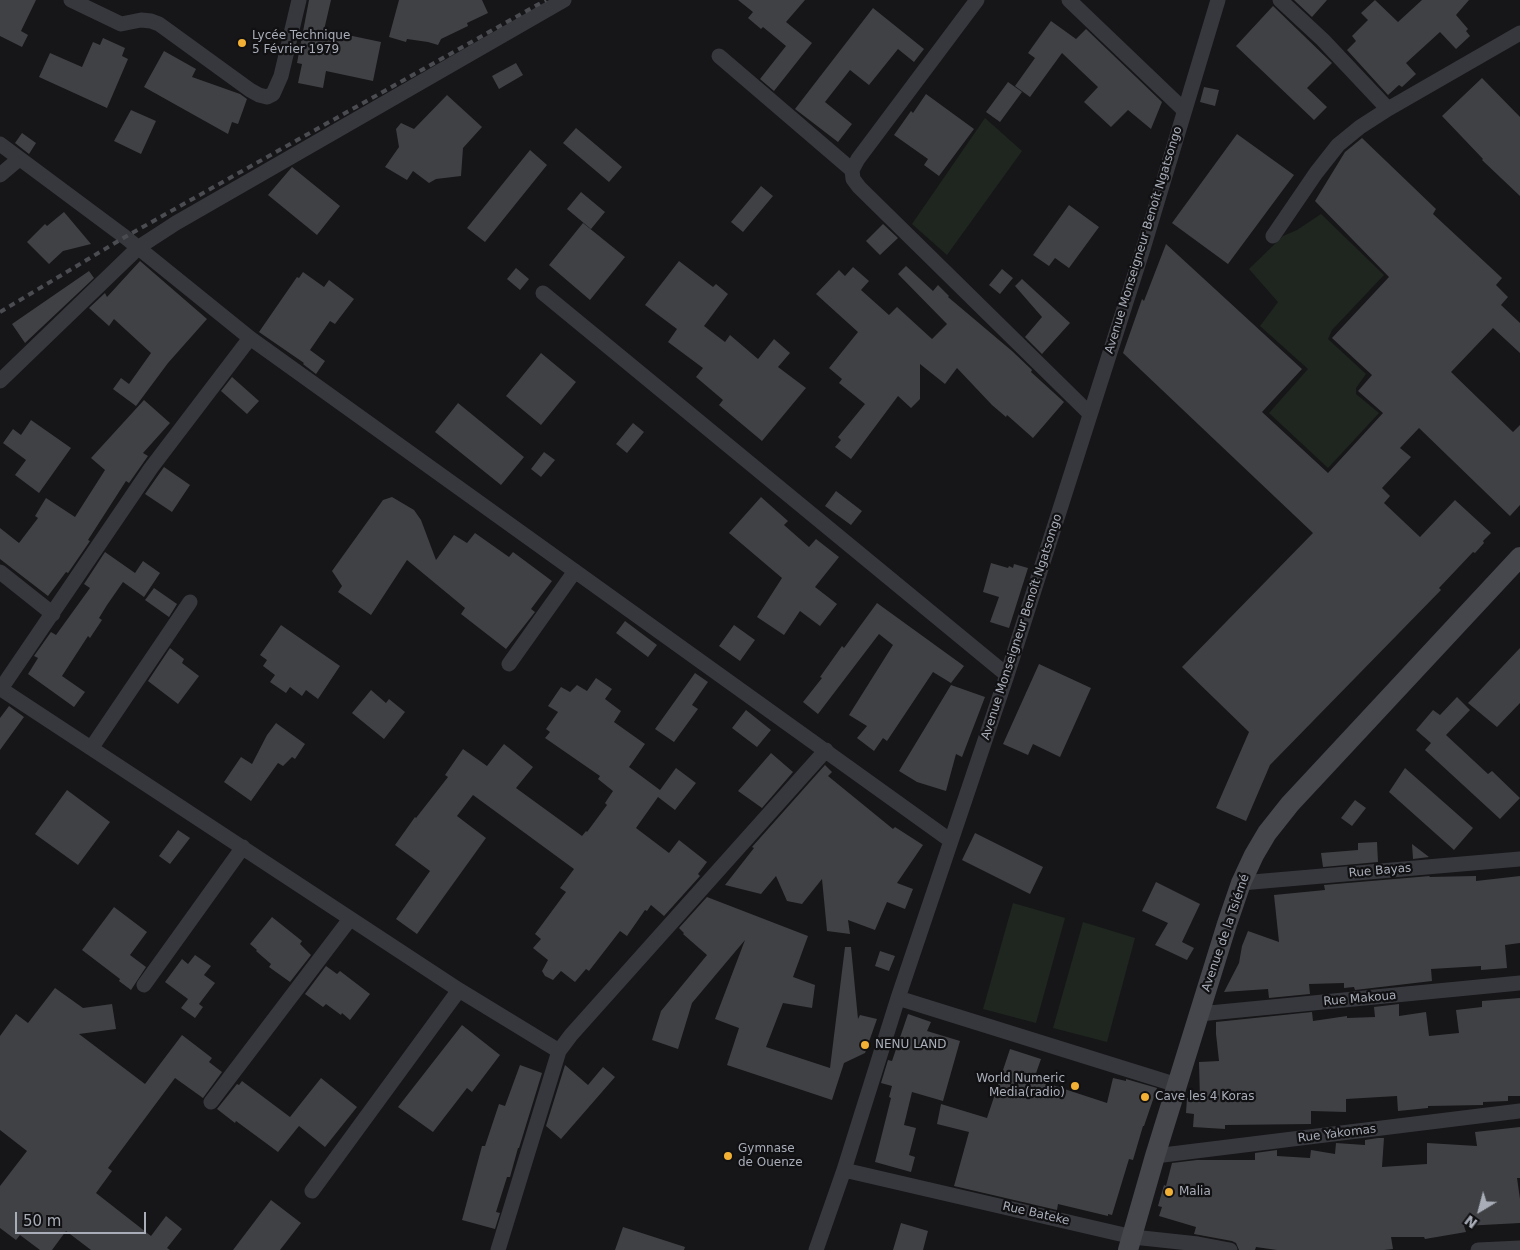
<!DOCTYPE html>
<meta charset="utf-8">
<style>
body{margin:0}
#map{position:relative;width:1520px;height:1250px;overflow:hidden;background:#161618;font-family:"DejaVu Sans",sans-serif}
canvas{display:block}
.north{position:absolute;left:1455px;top:1185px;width:50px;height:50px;-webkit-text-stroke:4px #111113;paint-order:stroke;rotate:217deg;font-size:14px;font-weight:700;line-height:20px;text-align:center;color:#a8adb8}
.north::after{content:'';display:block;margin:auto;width:18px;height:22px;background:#a8adb8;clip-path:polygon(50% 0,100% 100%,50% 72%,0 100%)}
.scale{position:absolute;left:15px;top:1212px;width:131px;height:22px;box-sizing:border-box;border:2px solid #a8adb8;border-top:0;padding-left:6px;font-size:15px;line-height:18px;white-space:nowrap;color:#a8adb8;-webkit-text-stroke:4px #111113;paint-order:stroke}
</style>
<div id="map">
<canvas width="1520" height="1250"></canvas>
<div class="north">N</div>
<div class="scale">50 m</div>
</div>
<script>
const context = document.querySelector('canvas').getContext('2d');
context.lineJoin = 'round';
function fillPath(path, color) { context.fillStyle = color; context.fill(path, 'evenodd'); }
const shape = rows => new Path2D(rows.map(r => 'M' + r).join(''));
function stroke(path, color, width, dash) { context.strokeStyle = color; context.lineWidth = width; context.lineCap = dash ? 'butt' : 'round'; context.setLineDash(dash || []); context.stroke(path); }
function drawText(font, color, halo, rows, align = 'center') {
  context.font = font + ' "DejaVu Sans",sans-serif'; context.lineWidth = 4.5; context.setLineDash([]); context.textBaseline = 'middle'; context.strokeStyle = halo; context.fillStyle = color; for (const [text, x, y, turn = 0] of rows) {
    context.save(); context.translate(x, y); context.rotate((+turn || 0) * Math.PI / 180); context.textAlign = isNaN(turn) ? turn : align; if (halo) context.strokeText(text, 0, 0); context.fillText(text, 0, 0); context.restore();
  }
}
const green = shape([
 [985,118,1022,151,947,255,912,224],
 [1321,214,1384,275,1332,330,1328,339,1366,374,1356,388,1356,394,1379,413,1328,468,1269,413,1308,369,1260,326,1278,302,1249,269,1283,236,1297,230],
 [1013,903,1065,918,1036,1023,983,1009],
 [1083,922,1135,938,1107,1042,1053,1028]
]);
const building = shape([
 [0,0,36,0,21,31,28,35,22,47,0,36],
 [309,0,331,0,324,30,381,42,373,81,326,71,323,88,298,83,302,64,297,63],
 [399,0,482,0,488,13,467,23,468,26,441,39,438,45,428,42,407,39,406,42,389,37],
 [738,0,805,0,786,22,812,43,774,91,760,79,786,46,763,27,761,29,748,18,753,12],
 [1294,0,1327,0,1312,17],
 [1375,0,1398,22,1422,0,1469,0,1456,15,1468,29,1466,31,1470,36,1456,49,1440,32,1406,63,1416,74,1402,87,1399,85,1388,95,1347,50,1356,41,1352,36,1368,20,1361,13],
 [1273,6,1332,63,1307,88,1327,107,1314,120,1236,46],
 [873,8,924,49,914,62,898,49,869,85,850,70,825,102,852,124,838,142,795,109],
 [1051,21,1076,39,1086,29,1162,102,1151,129,1128,110,1111,127,1084,102,1098,87,1062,53,1030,97,1015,86,1035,58,1028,53],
 [103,38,125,48,122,56,128,59,107,108,39,77,50,53,82,67,93,42,100,45],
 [164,51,196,69,192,77,240,94,247,99,238,124,232,122,228,134,144,87],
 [516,63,523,75,499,89,492,76],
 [1482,78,1520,117,1520,196,1482,160,1483,159,1442,116],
 [1008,82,1022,92,1000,122,986,112],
 [1204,87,1219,90,1215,106,1200,102],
 [926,94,974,129,939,176,924,165,928,159,894,135,911,111,913,113],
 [447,95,482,127,463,148,461,176,436,179,429,183,413,171,407,180,385,167,399,147,396,129,401,123,414,129],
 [131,110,156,121,141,154,114,141],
 [576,128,622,167,609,182,563,143],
 [22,133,36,143,29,154,15,143],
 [1237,134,1294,175,1228,264,1172,223],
 [1362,138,1436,209,1433,214,1502,278,1496,285,1508,297,1501,305,1520,323,1520,353,1493,328,1451,372,1513,432,1520,425,1520,505,1510,516,1419,428,1400,448,1411,457,1382,488,1390,496,1384,503,1420,537,1455,500,1491,533,1483,541,1484,543,1475,553,1473,552,1439,588,1441,590,1270,765,1246,821,1216,808,1249,732,1182,667,1313,533,1123,353,1142,299,1144,301,1166,244,1302,369,1262,412,1328,473,1383,413,1358,391,1372,375,1332,338,1389,277,1315,201,1345,152],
 [530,150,547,165,485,242,467,228],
 [292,167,340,206,317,235,268,195],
 [761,186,773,196,743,232,731,222],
 [581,192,605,212,591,229,567,209],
 [1069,205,1099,227,1069,268,1055,258,1049,266,1033,255],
 [64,212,91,244,63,251,49,264,27,242,45,224,47,226],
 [583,223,625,257,590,300,549,265],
 [883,224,898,238,880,255,866,241],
 [140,261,207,319,168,363,136,406,113,389,121,378,129,384,151,353,114,319,109,326,89,308,105,293,107,297],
 [679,261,713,287,716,284,728,294,704,326,725,342,730,335,758,359,774,339,790,353,778,367,806,388,762,441,719,405,723,400,696,377,703,368,668,342,677,329,645,305],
 [906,266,933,291,938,285,949,296,948,297,1012,351,1032,370,1031,372,1064,402,1033,438,1007,415,1006,417,992,405,957,368,945,384,920,364,920,399,911,408,898,396,851,459,835,447,841,440,838,437,865,404,839,383,842,379,829,368,858,332,816,294,839,270,845,276,853,267,869,281,861,290,889,315,897,307,932,339,947,324,898,274],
 [516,268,529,279,520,290,507,279],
 [1002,269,1013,278,1000,294,989,285],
 [89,271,94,278,25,343,12,324],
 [303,272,324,287,329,280,354,299,335,324,330,321,310,350,325,361,316,374,303,364,304,363,259,332,297,277,299,278],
 [1022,279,1070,323,1042,354,1025,337,1042,317,1015,286],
 [541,353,576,382,541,425,506,396],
 [232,377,259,401,247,414,221,391],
 [144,400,170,423,143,453,148,456,129,483,126,481,88,540,90,541,68,573,66,572,48,596,0,559,0,528,19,543,38,518,35,516,46,498,75,517,105,470,91,458],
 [458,403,524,457,501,485,435,432],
 [31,420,71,448,39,493,15,475,26,460,3,443,13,429,21,435],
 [633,423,644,432,627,453,616,444],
 [544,452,555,460,541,477,531,469],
 [164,467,190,485,172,512,145,494],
 [836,491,862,511,851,525,825,506],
 [392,497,414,510,421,520,436,560,454,535,467,543,475,533,509,557,513,552,552,581,531,609,535,612,506,649,461,614,465,608,407,560,371,615,338,592,342,586,332,571,383,500],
 [761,497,788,521,784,525,809,547,816,539,839,557,815,587,837,604,820,626,800,611,784,635,757,617,782,578,729,533],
 [105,552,135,573,143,561,160,573,144,597,123,582,107,605,99,618,102,620,90,638,88,636,62,676,85,692,74,707,28,674,38,658,34,656,51,632,56,635,90,588,84,584],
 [991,563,1008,568,1009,566,1013,568,1014,564,1028,568,1009,628,990,622,999,597,983,592],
 [154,588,177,604,169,617,145,600],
 [877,603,964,666,951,683,933,672,887,741,883,738,874,751,857,738,867,726,849,715,893,645,879,634,818,714,803,702,822,678,820,677,842,646,844,648],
 [625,621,657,645,648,657,616,633],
 [281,625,340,666,318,699,306,690,302,696,290,687,286,693,270,682,275,675,263,666,267,660,260,655],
 [734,625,755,640,740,661,719,646],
 [170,648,184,659,182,663,199,676,178,704,148,681],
 [1520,648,1520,703,1497,727,1468,703],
 [1039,664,1091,688,1060,757,1033,744,1028,755,1003,744],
 [695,673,708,682,692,705,698,709,674,742,655,729],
 [596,678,612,689,605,699,621,711,614,722,645,744,629,767,660,790,676,768,696,783,675,810,658,797,636,828,669,853,679,840,707,862,698,874,700,876,664,916,651,905,647,911,645,910,627,936,620,931,589,971,586,969,575,982,561,971,553,980,545,976,542,971,548,960,533,948,541,939,535,934,566,892,560,888,574,869,473,795,457,816,486,838,417,934,396,919,430,871,395,845,415,817,416,818,448,777,445,775,463,749,487,766,504,744,533,767,516,788,582,836,586,831,587,832,607,805,605,803,613,791,598,779,600,776,545,738,550,732,546,729,558,712,548,706,561,687,570,692,577,685,587,691],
 [951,685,985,697,962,757,956,754,946,791,917,782,899,771],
 [371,690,386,703,389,699,405,712,384,739,352,713],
 [1457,697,1470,710,1446,735,1488,774,1492,771,1520,798,1500,819,1425,750,1431,743,1416,730,1433,710,1440,715],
 [9,706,24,717,0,750,0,718],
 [746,710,771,730,757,747,732,728],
 [276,723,305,744,295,759,292,757,283,766,278,763,251,801,224,782,241,757,252,764,267,735],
 [771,753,793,772,762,808,738,791],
 [825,765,832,772,828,776,893,829,895,827,923,845,897,883,913,889,905,909,887,902,875,930,848,920,850,934,827,931,822,879,802,904,787,901,776,876,761,894,725,885,754,848,752,847],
 [1405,768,1473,828,1454,850,1389,792],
 [67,790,110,822,78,865,35,834],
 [1355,800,1366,808,1352,826,1341,818],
 [178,830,190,838,170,864,159,856],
 [975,833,1043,867,1030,894,962,860],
 [1377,842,1378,862,1323,867,1321,853,1358,850,1358,843],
 [1412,844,1429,857,1413,859],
 [1430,876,1429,877,1476,876,1476,881,1520,876,1520,943,1505,945,1507,968,1481,970,1481,966,1431,969,1432,981,1355,990,1354,987,1344,988,1344,983,1309,984,1310,994,1269,998,1268,989,1224,992,1239,963,1242,946,1248,931,1279,942,1274,895,1325,890,1324,885],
 [1156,882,1200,904,1182,942,1194,948,1187,960,1155,945,1168,923,1142,911],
 [707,897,808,936,793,977,815,985,812,1008,783,1003,766,1047,830,1068,845,947,851,947,858,1019,860,1015,877,1019,865,1053,844,1063,832,1100,727,1065,739,1028,715,1019,745,940,692,1003,678,1049,652,1040,661,1011,707,955,683,934,684,933,679,928],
 [114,907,147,932,130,955,146,967,131,990,119,981,120,979,82,950],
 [272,917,302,941,300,944,311,955,290,982,269,967,271,964,256,951,257,950,250,944],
 [880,951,895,956,889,971,875,966],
 [195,955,211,966,204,975,215,983,199,1004,203,1007,195,1018,181,1008,188,999,165,982,182,959,188,964],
 [326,966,337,974,340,971,370,994,350,1020,342,1013,341,1015,326,1004,323,1007,305,994],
 [55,988,83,1008,112,1004,116,1029,79,1034,145,1084,182,1035,212,1058,209,1062,222,1072,203,1098,175,1078,108,1168,112,1171,96,1193,151,1236,166,1216,182,1229,167,1248,170,1250,91,1250,66,1231,52,1250,40,1250,20,1235,16,1240,0,1228,0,1186,27,1151,0,1130,0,1036,16,1014,28,1023],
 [1520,998,1520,1096,1508,1096,1508,1101,1483,1102,1483,1105,1428,1106,1428,1108,1398,1111,1397,1096,1346,1099,1346,1112,1311,1111,1311,1124,1225,1125,1225,1129,1193,1127,1194,1114,1186,1113,1187,1098,1200,1100,1199,1062,1219,1061,1216,1034,1216,1022,1312,1012,1313,1021,1347,1016,1347,1018,1375,1017,1374,1007,1399,1004,1399,1016,1426,1012,1429,1036,1459,1033,1456,1010,1482,1007,1482,1001],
 [908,1014,931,1022,927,1031,960,1041,943,1101,912,1092,904,1125,916,1128,909,1155,915,1157,911,1172,875,1162,891,1098,889,1097,892,1086,881,1083,888,1060,892,1061],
 [462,1025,500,1055,472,1092,467,1088,433,1132,398,1107],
 [1010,1049,1041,1059,1034,1079,1107,1103,1113,1078,1126,1081,1126,1079,1157,1088,1144,1126,1143,1126,1133,1160,1129,1159,1112,1215,1108,1214,1108,1216,1058,1204,1057,1210,954,1186,969,1132,937,1124,941,1104,987,1118],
 [520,1065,542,1073,519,1148,518,1148,510,1177,507,1177,496,1212,500,1213,495,1229,462,1220,482,1146,485,1146,499,1104,505,1106],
 [565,1065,588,1085,603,1067,615,1077,561,1139,546,1126],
 [321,1078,357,1107,325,1147,299,1126,278,1152,236,1121,235,1123,217,1109,237,1084,239,1085,242,1081,290,1117],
 [1520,1127,1520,1178,1517,1178,1520,1199,1520,1223,1464,1226,1466,1232,1425,1239,1424,1237,1391,1237,1393,1249,1384,1250,1277,1250,1256,1247,1255,1250,1239,1250,1236,1243,1232,1241,1194,1234,1196,1227,1159,1216,1162,1207,1158,1206,1164,1185,1166,1186,1172,1163,1197,1160,1255,1160,1255,1153,1277,1150,1277,1156,1310,1158,1311,1150,1335,1154,1336,1143,1365,1145,1365,1140,1378,1138,1384,1138,1382,1167,1427,1164,1427,1143,1477,1146,1475,1132],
 [271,1200,301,1223,280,1250,233,1250],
 [901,1223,928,1231,923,1250,893,1250],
 [623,1227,685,1247,684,1250,615,1250]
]);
const street = shape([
 [71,0,121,24,141,20,151,21,159,24,250,90,259,95,267,97,273,94,281,76,299,0],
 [977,0,858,159,852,170,853,179,859,187,1090,414],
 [1069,0,1184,110],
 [1280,0,1323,40,1388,109],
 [719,56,852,170],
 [0,144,125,237,250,338,951,841],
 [0,175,19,159],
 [1273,236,1316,173,1338,145,1360,127,1388,109,1520,33],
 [543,293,1007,675],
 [0,381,139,247,176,223,564,0],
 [0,572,53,614],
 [509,664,575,571],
 [1,689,459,990,559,1051],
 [0,690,151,468,250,338],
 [92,747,190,602],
 [1241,883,1520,859],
 [144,985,243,847],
 [898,998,1177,1085],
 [1199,1014,1520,983],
 [211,1102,350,919],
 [1155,1156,1520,1111],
 [844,1170,1133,1237,1198,1244,1230,1250],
 [312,1191,459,990],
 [498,1250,559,1051,571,1035,826,750],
 [816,1250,844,1170,898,998,1007,675,1143,249,1218,0],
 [1478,1250,1520,1248]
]);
const secondary = shape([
 [1128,1250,1155,1156,1227,924,1241,883,1254,855,1267,833,1290,804,1520,557]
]);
const rail = shape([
 [0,312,125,237,546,0]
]);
const markers = [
 [242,43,5,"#f2b134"],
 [865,1045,5,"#f2b134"],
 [1075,1086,5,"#f2b134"],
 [1145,1097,5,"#f2b134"],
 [728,1156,5,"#f2b134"],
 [1169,1192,5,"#f2b134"]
];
const poiNames = [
 ["Lycée Technique",252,36],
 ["5 Février 1979",252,50],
 ["NENU LAND",875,1045],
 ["World Numeric",1065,1079,"right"],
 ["Media(radio)",1065,1093,"right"],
 ["Cave les 4 Koras",1155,1097],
 ["Gymnase",738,1149],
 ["de Ouenze",738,1163],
 ["Malia",1179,1192]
];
const streetNames = [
 ["Avenue Monseigneur Benoît Ngatsongo",1144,240,-73],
 ["Avenue Monseigneur Benoît Ngatsongo",1022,627,-72],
 ["Rue Bayas",1380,871,-5],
 ["Avenue de la Tsiémé",1226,933,-71],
 ["Rue Makoua",1360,999,-5],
 ["Rue Yakomas",1337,1134,-7],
 ["Rue Bateke",1036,1214,13]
];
fillPath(green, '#1e261f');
fillPath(building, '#404145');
stroke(street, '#37383d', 15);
stroke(secondary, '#45474d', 20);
stroke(rail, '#4a4c52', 4, [6, 5]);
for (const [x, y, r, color] of markers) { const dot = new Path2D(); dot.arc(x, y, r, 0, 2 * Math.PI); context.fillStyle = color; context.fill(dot); stroke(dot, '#111113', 2); }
drawText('12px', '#a8adb8', '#111113', poiNames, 'left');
drawText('12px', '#a8adb8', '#111113', streetNames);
</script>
